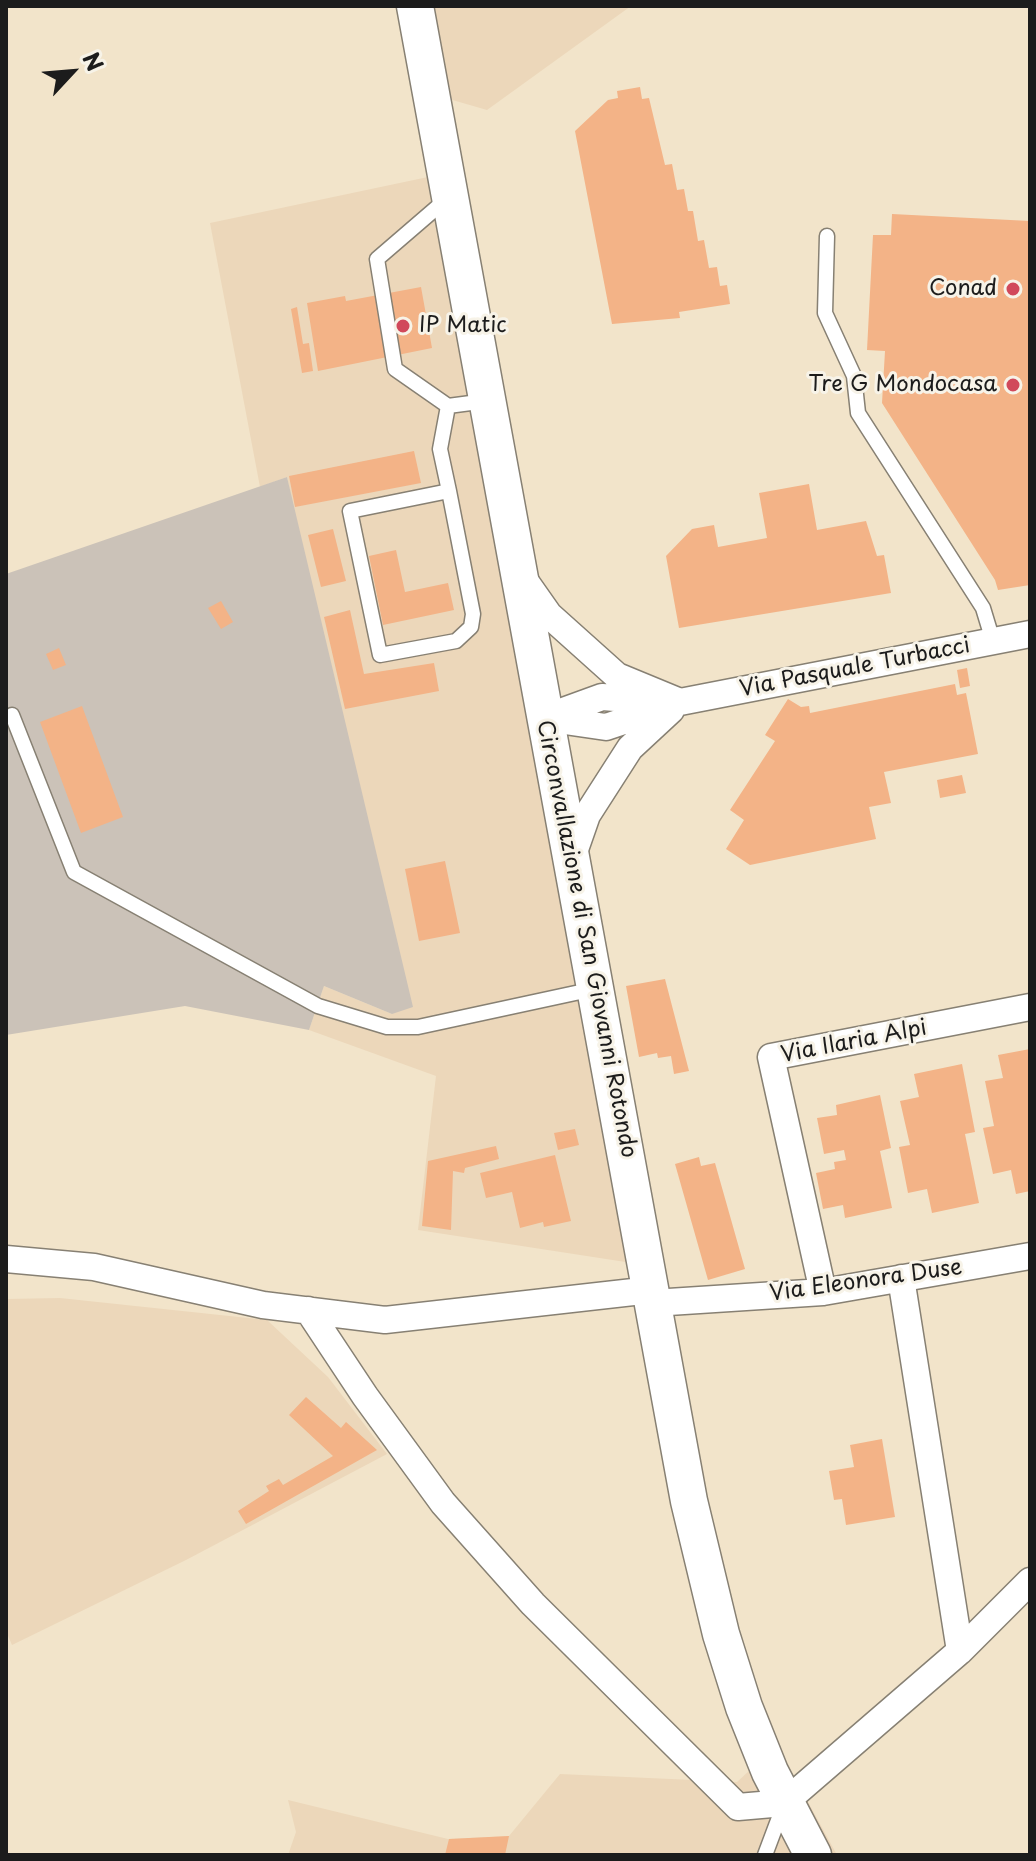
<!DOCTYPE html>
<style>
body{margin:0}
#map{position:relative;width:1036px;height:1861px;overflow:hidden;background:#f2e4ca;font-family:"Playpen Sans",sans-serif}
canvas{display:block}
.frame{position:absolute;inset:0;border:8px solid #1c1c1c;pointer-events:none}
.north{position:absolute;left:32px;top:32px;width:80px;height:80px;-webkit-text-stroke:6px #f7f3e8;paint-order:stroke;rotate:64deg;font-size:22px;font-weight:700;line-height:32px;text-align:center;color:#1c1c1c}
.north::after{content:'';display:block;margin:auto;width:28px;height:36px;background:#1c1c1c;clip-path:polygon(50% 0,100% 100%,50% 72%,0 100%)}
</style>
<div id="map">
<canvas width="1036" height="1861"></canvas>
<div class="frame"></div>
<div class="north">N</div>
</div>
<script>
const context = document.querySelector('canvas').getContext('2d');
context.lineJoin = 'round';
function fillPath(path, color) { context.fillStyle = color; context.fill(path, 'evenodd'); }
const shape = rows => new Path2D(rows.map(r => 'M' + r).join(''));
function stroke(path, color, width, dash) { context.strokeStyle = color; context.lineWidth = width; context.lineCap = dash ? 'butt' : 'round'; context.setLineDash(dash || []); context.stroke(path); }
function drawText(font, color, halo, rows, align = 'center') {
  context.font = font + ' "Playpen Sans",sans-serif'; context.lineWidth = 6; context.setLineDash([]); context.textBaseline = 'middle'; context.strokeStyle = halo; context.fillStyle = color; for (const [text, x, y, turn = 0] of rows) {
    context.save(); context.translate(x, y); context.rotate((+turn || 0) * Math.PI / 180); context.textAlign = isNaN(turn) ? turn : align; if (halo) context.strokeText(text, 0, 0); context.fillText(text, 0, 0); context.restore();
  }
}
const built = shape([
 [433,6,631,6,487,110,449,99],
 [428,177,632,1263,418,1230,436,1076,309,1030,324,986,392,1014,287,477,260,487,210,223],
 [60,1298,267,1320,328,1377,387,1454,186,1560,12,1645,6,1631,6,1299],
 [777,1745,837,1855,288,1855,296,1832,288,1800,448,1839,509,1836,560,1774,737,1782]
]);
const industrial = shape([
 [287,477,413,1007,392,1014,324,986,309,1030,185,1006,6,1035,6,574]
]);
const building = shape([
 [640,87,642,99,649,98,665,165,672,164,677,190,684,189,688,211,693,211,698,241,704,240,709,268,717,267,720,286,727,285,730,304,679,312,680,318,612,324,575,131,608,100,618,98,617,91],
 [892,214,1030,221,1030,585,998,590,995,580,882,403,885,351,867,350,873,235,891,235],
 [421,287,432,348,318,371,307,303,345,296,346,301],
 [297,307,303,344,309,343,313,371,302,373,291,309],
 [414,451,421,483,295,507,289,476],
 [809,484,817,530,866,521,877,556,884,555,891,593,679,628,666,556,692,529,714,525,718,547,767,538,759,493],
 [333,529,346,581,321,587,308,535],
 [396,550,405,592,448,583,454,610,383,625,369,556],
 [221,601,233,622,221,629,208,608],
 [350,610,364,674,434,663,439,691,345,709,324,617],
 [59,648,66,665,53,670,46,654],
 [967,668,970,686,960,688,957,670],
 [955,684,957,695,966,693,978,754,884,772,891,803,869,807,876,839,750,865,726,849,744,820,730,810,775,741,765,735,788,699,801,707,809,706,810,713],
 [82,706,123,817,81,833,40,722],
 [962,775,966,793,940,798,937,780],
 [445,861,460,933,419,941,405,869],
 [665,979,689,1071,674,1074,671,1056,658,1058,657,1053,639,1057,626,986],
 [1030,1049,1030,1191,1016,1194,1011,1170,993,1174,983,1128,994,1126,985,1081,1003,1078,998,1055],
 [962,1064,975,1132,965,1134,979,1203,932,1213,927,1189,908,1193,899,1147,910,1145,900,1101,919,1097,914,1074],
 [880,1095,891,1148,880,1151,892,1208,845,1218,843,1205,823,1209,816,1173,835,1169,834,1162,846,1160,844,1150,824,1154,817,1118,837,1115,836,1105],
 [575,1129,579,1145,558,1150,554,1133],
 [496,1146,499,1159,465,1168,464,1173,453,1171,451,1230,422,1226,428,1161],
 [555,1155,571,1221,544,1227,543,1222,520,1228,512,1192,486,1198,480,1173],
 [699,1157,701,1166,715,1163,745,1269,708,1280,675,1164],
 [306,1397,341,1428,346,1422,377,1450,246,1524,238,1511,269,1491,266,1486,279,1479,283,1485,333,1456,289,1415],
 [882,1439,895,1517,846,1525,842,1499,834,1500,829,1471,854,1467,850,1445],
 [509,1836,505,1855,445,1855,449,1839]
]);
const service = shape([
 [449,197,377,259,395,369,448,406,486,401],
 [827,236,825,313,854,376,858,413,983,608,993,641],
 [448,406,440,449,449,491,473,614,471,627,456,641,380,655,350,511,449,491],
 [12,715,74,872,318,1006,387,1027,418,1027,594,989],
 [765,1855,783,1807]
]);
const minor = shape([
 [523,578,549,615,617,676,680,702],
 [547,717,602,697,656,701],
 [544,718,606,727,680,702,1030,634],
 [572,858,587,815,630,748,671,710],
 [6,1259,94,1267,263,1305,385,1320,651,1290],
 [901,1278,960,1651],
 [823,1292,771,1057,1030,1007],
 [653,1303,823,1292,1030,1256],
 [308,1310,365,1396,443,1503,533,1604,738,1807,784,1803,960,1651,1030,1581]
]);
const secondary = shape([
 [415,6,689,1501,721,1634,744,1707,770,1772,813,1855]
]);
const markers = [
 [1013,289,8,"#d1495b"],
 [403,326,8,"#d1495b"],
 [1013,385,8,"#d1495b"]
];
const poiNames = [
 ["Conad",997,289],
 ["IP Matic",419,326,"left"],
 ["Tre G Mondocasa",997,385]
];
const streetNames = [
 ["Via Pasquale Turbacci",855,668,-11],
 ["Circonvallazione di San Giovanni Rotondo",586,939,79],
 ["Via Ilaria Alpi",854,1042,-11],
 ["Via Eleonora Duse",866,1281,-8]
];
fillPath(built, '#ecd7ba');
fillPath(industrial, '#cbc2b8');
fillPath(building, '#f3b387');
stroke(service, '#878073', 17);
stroke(minor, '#878073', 29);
stroke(secondary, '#878073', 39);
stroke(service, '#fff', 14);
stroke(minor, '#fff', 26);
stroke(secondary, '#fff', 36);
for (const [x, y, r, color] of markers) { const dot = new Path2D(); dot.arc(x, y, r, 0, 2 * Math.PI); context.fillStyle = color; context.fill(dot); stroke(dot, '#f7f3e8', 3); }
drawText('22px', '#1c1c1c', '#f7f3e8', poiNames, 'right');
drawText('22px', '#1c1c1c', '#f7f3e8', streetNames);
</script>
